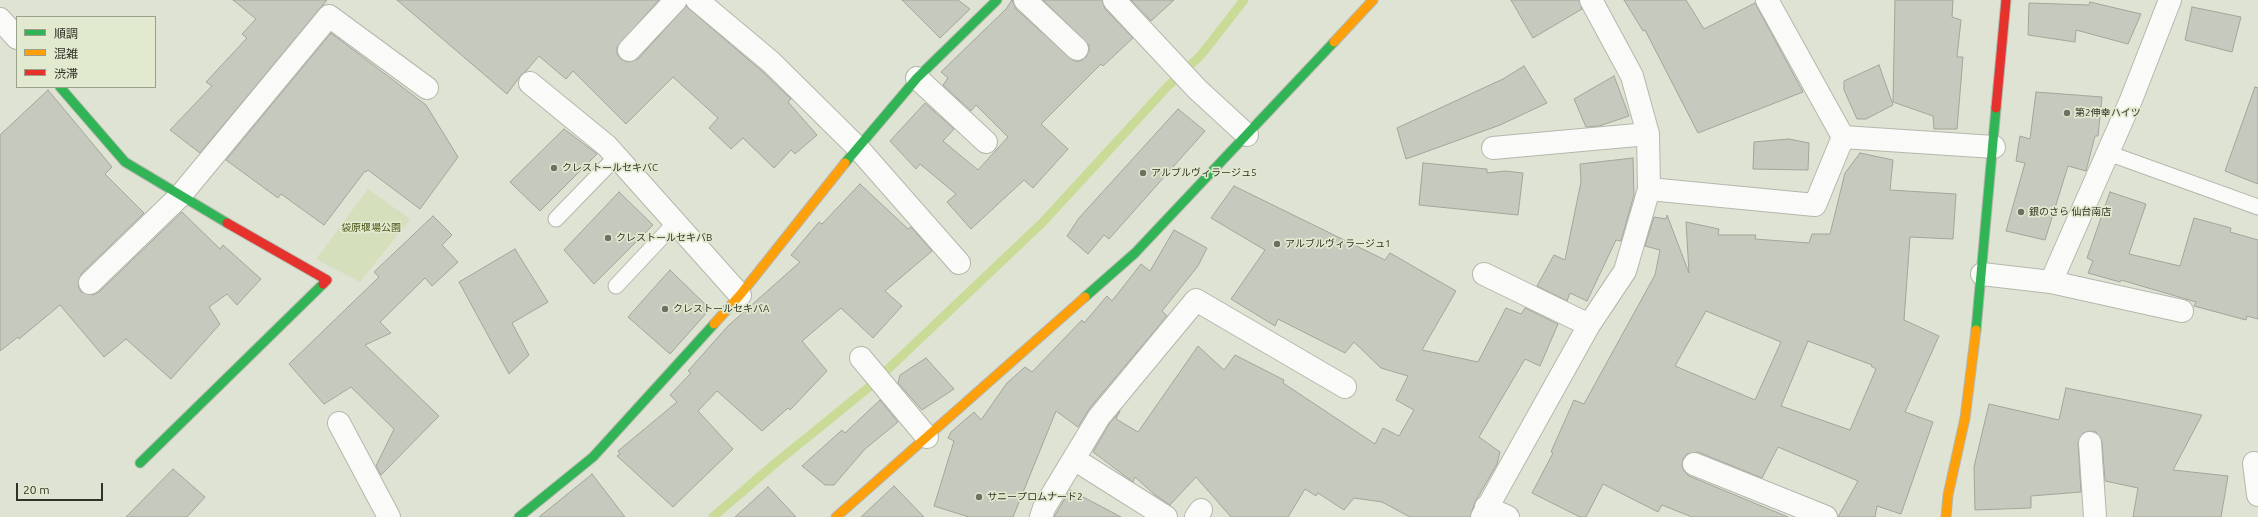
<!DOCTYPE html>
<meta charset="utf-8">
<style>
body{margin:0}
#map{position:relative;width:2258px;height:517px;overflow:hidden;background:#dee3d4;font-family:Ubuntu,"Noto Sans JP",sans-serif}
canvas{display:block}
.legend{position:absolute;left:16px;top:16px;width:140px;height:72px;box-sizing:border-box;background:#e1e9ce;border:1px solid #9aa08c;margin:0;padding:5px 7px;list-style:none;font-size:12px;color:#303328}
.legend li{display:flex;align-items:center;gap:8px;height:20px}
.legend b{width:20px;border:1px solid #9aa08c}
.scale{position:absolute;left:16px;top:483px;width:87px;height:18px;box-sizing:border-box;border:2px solid #303328;border-top:0;padding-left:5px;font-size:12px;line-height:14px;white-space:nowrap;color:#303328;-webkit-text-stroke:3px #e1e9ce;paint-order:stroke}
</style>
<div id="map">
<canvas width="2258" height="517"></canvas>
<ul class="legend">
<li><b style="height:5px;background:#30b455"></b>順調</li>
<li><b style="height:5px;background:#ff9f0a"></b>混雑</li>
<li><b style="height:5px;background:#e5322d"></b>渋滞</li>
</ul>
<div class="scale">20 m</div>
</div>
<script>
const context = document.querySelector('canvas').getContext('2d');
context.lineJoin = 'round';
function fillPath(path, color) { context.fillStyle = color; context.fill(path, 'evenodd'); }
const shape = rows => new Path2D(rows.map(r => 'M' + r).join(''));
function stroke(path, color, width, dash) { context.strokeStyle = color; context.lineWidth = width; context.lineCap = dash ? 'butt' : 'round'; context.setLineDash(dash || []); context.stroke(path); }
function drawText(font, color, halo, rows, align = 'center') {
  context.font = font + ' Ubuntu,"Noto Sans JP",sans-serif'; context.lineWidth = 3.5; context.setLineDash([]); context.textBaseline = 'middle'; context.strokeStyle = halo; context.fillStyle = color; for (const [text, x, y, turn = 0] of rows) {
    context.save(); context.translate(x, y); context.rotate((+turn || 0) * Math.PI / 180); context.textAlign = isNaN(turn) ? turn : align; if (halo) context.strokeText(text, 0, 0); context.fillText(text, 0, 0); context.restore();
  }
}
const green = shape([
 [368,189,410,219,360,282,316,259]
]);
const stream = shape([
 [713,517,772,466,868,388,1043,222,1167,87,1201,55,1244,0]
]);
const building = shape([
 [233,0,327,0,200,153,170,130,212,86,206,82,247,38,242,34,256,19,233,0],
 [397,0,659,0,617,47,617,54,621,59,627,62,638,59,686,6,764,73,791,99,788,102,817,135,795,154,791,150,774,168,743,138,731,149,709,128,718,118,673,77,626,124,573,71,566,79,539,56,526,71,521,75,507,94,397,0],
 [902,0,958,0,970,9,940,38,902,0],
 [1012,0,1016,9,1074,61,1080,61,1086,57,1089,51,1089,45,1043,0,1102,0,1105,9,1133,38,1103,66,1101,64,1041,124,1068,149,1033,188,1024,180,971,229,947,202,956,194,920,164,916,169,890,141,925,103,954,129,943,141,978,170,1008,137,976,105,971,111,943,85,948,78,941,72,1006,9,1012,0],
 [1131,0,1174,0,1151,21,1131,0],
 [1511,0,1579,0,1582,9,1533,38,1511,0],
 [1624,0,1686,0,1704,29,1755,3,1803,92,1698,133,1645,30,1643,31,1624,0],
 [1895,0,1953,0,1952,17,1961,20,1957,57,1963,57,1957,129,1934,129,1933,116,1893,102,1895,0],
 [2090,2,2141,14,2128,44,2076,30,2075,42,2028,35,2029,3,2089,5,2090,2],
 [2192,7,2241,17,2232,52,2185,40,2192,7],
 [331,33,426,105,458,157,420,209,368,170,366,172,365,171,324,225,281,194,278,198,226,160,331,33],
 [1879,65,1893,105,1866,119,1857,119,1844,90,1844,81,1879,65],
 [1524,66,1547,103,1500,125,1406,159,1397,128,1503,79,1524,66],
 [1614,76,1629,116,1599,126,1586,127,1574,99,1614,76],
 [2255,87,2258,88,2258,184,2225,171,2255,87],
 [48,90,112,167,105,174,144,213,81,274,78,286,81,292,93,295,99,292,182,212,220,249,223,245,261,279,237,305,227,294,209,307,220,324,171,379,126,339,104,357,60,305,19,339,18,337,0,351,0,135,48,90],
 [2036,92,2102,97,2098,136,2095,136,2086,171,2068,166,2045,240,2006,231,2025,163,2016,161,2020,136,2030,139,2036,92],
 [1178,109,1205,131,1109,239,1104,235,1088,254,1067,236,1079,218,1178,109],
 [564,129,597,154,540,211,510,182,564,129],
 [1789,139,1809,143,1808,170,1753,169,1754,142,1789,139],
 [1860,153,1893,160,1890,190,1956,194,1953,239,1910,237,1904,320,1939,336,1905,412,1933,422,1901,514,1877,506,1875,517,1838,517,1858,481,1778,447,1762,478,1698,452,1687,454,1683,459,1682,465,1684,471,1689,476,1788,517,1692,517,1662,505,1658,512,1603,484,1586,517,1580,517,1532,493,1553,453,1551,452,1574,400,1584,404,1655,275,1660,250,1645,246,1654,217,1666,219,1667,215,1689,273,1686,222,1719,229,1718,235,1756,235,1755,239,1809,243,1812,234,1830,234,1845,173,1860,153],
 [1706,311,1781,342,1755,400,1675,366,1706,311],
 [1808,341,1872,365,1871,366,1876,369,1850,430,1781,406,1808,341],
 [1633,158,1634,195,1621,241,1616,240,1587,301,1570,293,1567,301,1537,286,1554,255,1565,260,1581,182,1580,164,1633,158],
 [1423,163,1487,169,1487,173,1505,171,1523,173,1518,215,1419,205,1423,163],
 [860,184,908,229,911,227,932,251,885,291,902,306,873,338,841,308,802,341,827,371,790,410,788,408,762,431,717,391,698,411,733,449,673,507,617,456,620,454,618,451,677,402,670,395,691,373,688,371,728,326,800,262,791,255,819,222,822,224,860,184],
 [1234,186,1385,260,1390,253,1456,291,1422,350,1478,362,1506,308,1521,314,1525,308,1558,324,1540,366,1525,359,1479,437,1500,452,1497,464,1475,502,1470,517,1410,517,1382,502,1354,498,1344,510,1318,493,1316,496,1305,489,1288,517,1231,517,1196,477,1170,505,1155,495,1135,477,1133,482,1093,452,1109,424,1120,411,1116,419,1138,432,1198,346,1224,370,1235,355,1284,380,1283,383,1375,444,1383,428,1399,436,1414,410,1396,400,1408,376,1381,368,1354,342,1345,353,1278,319,1275,326,1231,299,1265,250,1211,218,1234,186],
 [619,192,653,225,594,284,564,250,619,192],
 [2110,192,2146,204,2129,254,2180,266,2194,218,2231,228,2230,232,2258,240,2258,319,2247,316,2246,320,2194,306,2196,302,2121,280,2120,282,2088,273,2093,261,2087,258,2110,192],
 [433,216,452,235,442,245,458,262,432,286,425,278,380,322,391,333,365,345,439,416,381,475,376,466,394,429,351,387,324,404,289,364,379,277,374,272,433,216],
 [1174,230,1207,248,1198,266,1162,311,1167,316,1089,409,1078,427,1056,411,1013,517,969,517,934,506,954,441,948,438,951,432,974,412,981,420,1007,383,1025,367,1032,372,1082,320,1084,323,1107,296,1112,301,1141,264,1150,271,1174,230],
 [515,249,548,302,512,323,529,355,509,374,459,282,515,249],
 [670,270,710,309,670,354,628,317,670,270],
 [926,358,954,389,922,410,898,383,900,375,926,358],
 [2066,388,2202,415,2173,470,2228,476,2221,517,2133,517,2138,488,2105,481,2102,442,2096,432,2090,431,2083,433,2078,443,2081,492,2031,496,2031,508,1975,510,1974,467,1989,404,2059,420,2066,388],
 [880,400,898,422,865,449,834,485,825,485,802,466,842,430,845,433,880,400],
 [173,469,205,497,187,517,126,517,173,469],
 [592,474,625,517,539,517,591,475,592,474],
 [894,486,924,517,861,517,894,486],
 [768,487,796,517,735,517,768,487],
 [1070,490,1121,517,1054,517,1070,490]
]);
const lane = shape([
 [2108,153,2258,207],
 [556,219,617,156],
 [616,286,676,222]
]);
const street = shape([
 [697,0,771,62,857,147,959,263],
 [1025,0,1077,49],
 [1114,0,1197,89,1247,135],
 [1591,0,1632,76,1648,134,1649,189,1815,205,1843,137],
 [1767,0,1843,137],
 [0,19,17,38],
 [629,50,676,0],
 [917,78,986,142],
 [530,83,607,146,740,295],
 [1843,137,1994,147],
 [1493,148,1648,134],
 [1484,274,1589,325,1625,271,1649,189],
 [1982,274,2051,282,2131,100,2170,0],
 [2051,282,2182,311],
 [90,283,180,196,329,16,427,88],
 [861,358,927,437],
 [339,423,389,517],
 [2090,443,2095,517],
 [1074,459,1166,517],
 [2254,463,2258,495],
 [1694,464,1826,517],
 [1486,507,1508,517],
 [1041,517,1044,508,1099,417,1196,300,1345,387],
 [1196,517,1201,510],
 [1482,517,1589,325]
]);
const fast = shape([
 [60,87,125,162,227,223],
 [845,163,917,78,997,0],
 [1085,297,1135,253,1334,42],
 [1976,330,1996,108],
 [140,463,323,284],
 [519,517,593,457,714,324]
]);
const slow = shape([
 [1334,42,1373,0],
 [714,324,740,295,845,163],
 [836,517,1085,297],
 [1946,517,1948,495,1965,418,1976,330]
]);
const jam = shape([
 [1996,108,2006,0],
 [227,223,327,280,323,284]
]);
const markers = [
 [2067,113,4,"#6d7164"],
 [554,168,4,"#6d7164"],
 [1143,173,4,"#6d7164"],
 [2021,212,4,"#6d7164"],
 [608,238,4,"#6d7164"],
 [1277,244,4,"#6d7164"],
 [665,309,4,"#6d7164"],
 [979,497,4,"#6d7164"]
];
const poiNames = [
 ["第2伸幸ハイツ",2075,113],
 ["クレストールセキバC",562,168],
 ["アルブルヴィラージュ5",1151,173],
 ["銀のさら 仙台南店",2029,212],
 ["クレストールセキバB",616,238],
 ["アルブルヴィラージュ1",1285,244],
 ["クレストールセキバA",673,309],
 ["サニープロムナード2",987,497]
];
const parkNames = [
 ["袋原堰場公園",371,228]
];
fillPath(green, '#d5dfbb');
stroke(stream, '#cadb98', 9);
fillPath(building, '#c6cabe');
stroke(building, '#a2a59a', 1);
stroke(lane, '#b4b8ac', 17);
stroke(street, '#b4b8ac', 24);
stroke(fast, '#b4b8ac', 11);
stroke(slow, '#b4b8ac', 11);
stroke(jam, '#b4b8ac', 11);
stroke(lane, '#fafbf9', 15);
stroke(street, '#fafbf9', 22);
stroke(fast, '#30b455', 9);
stroke(slow, '#ff9f0a', 9);
stroke(jam, '#e5322d', 9);
for (const [x, y, r, color] of markers) { const dot = new Path2D(); dot.arc(x, y, r, 0, 2 * Math.PI); context.fillStyle = color; context.fill(dot); stroke(dot, '#e1e9ce', 1.5); }
drawText('10px', '#303328', '#e1e9ce', poiNames, 'left');
drawText('10px', '#4a5718', '#e1e9ce', parkNames);
</script>
